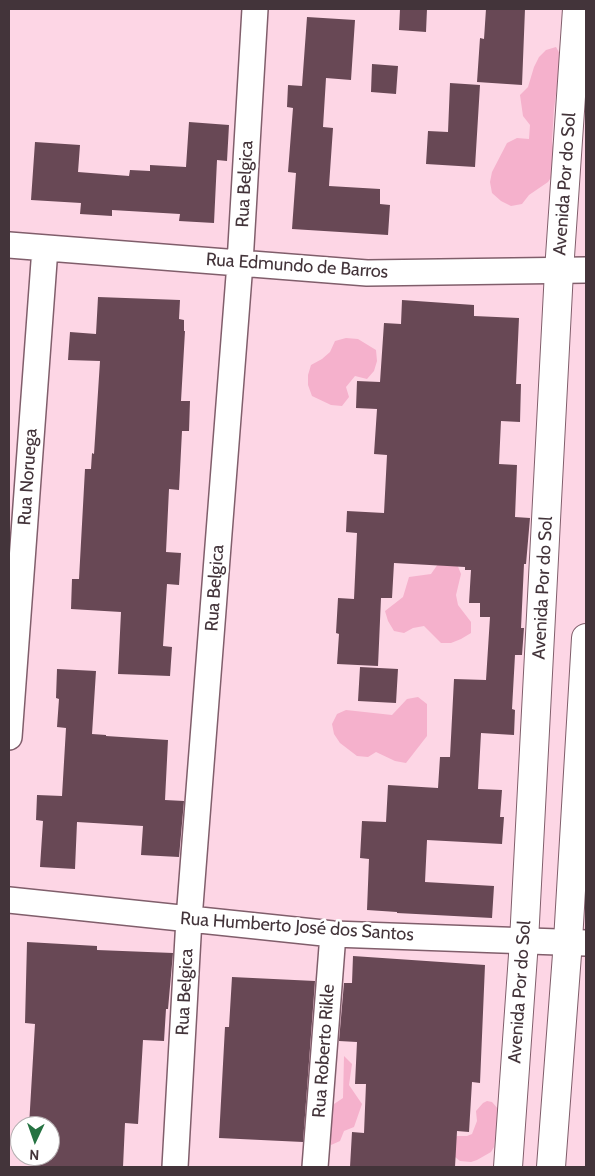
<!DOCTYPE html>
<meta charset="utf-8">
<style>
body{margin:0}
#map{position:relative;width:595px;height:1176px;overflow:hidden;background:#fdd6e5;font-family:Cabin,sans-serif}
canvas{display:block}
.frame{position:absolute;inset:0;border:10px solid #43343a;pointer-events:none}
.north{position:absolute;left:10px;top:1116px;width:50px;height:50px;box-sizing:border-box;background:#fff;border:1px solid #b4aeb0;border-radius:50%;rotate:183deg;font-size:14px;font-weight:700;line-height:20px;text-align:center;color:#43343a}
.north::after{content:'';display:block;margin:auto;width:18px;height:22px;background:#257342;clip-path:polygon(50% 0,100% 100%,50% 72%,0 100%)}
</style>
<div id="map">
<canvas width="595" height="1176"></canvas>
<div class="frame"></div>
<div class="north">N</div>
</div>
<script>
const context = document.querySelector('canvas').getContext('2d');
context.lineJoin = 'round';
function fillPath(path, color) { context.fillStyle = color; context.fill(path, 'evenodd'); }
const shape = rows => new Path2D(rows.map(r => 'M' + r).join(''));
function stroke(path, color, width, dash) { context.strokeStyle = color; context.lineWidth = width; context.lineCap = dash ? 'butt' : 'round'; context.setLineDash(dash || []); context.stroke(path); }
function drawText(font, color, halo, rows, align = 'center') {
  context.font = font + ' Cabin,sans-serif'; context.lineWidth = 5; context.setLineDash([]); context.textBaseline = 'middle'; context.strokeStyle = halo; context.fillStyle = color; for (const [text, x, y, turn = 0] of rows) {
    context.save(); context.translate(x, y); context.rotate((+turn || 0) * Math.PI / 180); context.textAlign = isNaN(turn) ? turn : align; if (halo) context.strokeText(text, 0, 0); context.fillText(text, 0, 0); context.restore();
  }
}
const green = shape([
 [556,47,561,56,554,109,552,141,555,162,554,173,548,182,529,195,522,204,511,206,501,201,492,193,490,182,492,172,507,143,517,138,529,139,530,125,523,116,520,95,528,87,534,67,539,57,546,50],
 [346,338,358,339,376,350,377,361,374,371,367,379,355,376,346,387,349,397,342,406,331,405,312,396,308,385,308,375,311,365,322,359,330,352,335,341],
 [438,564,457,564,461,574,456,595,458,605,471,622,471,633,461,639,451,643,441,643,424,626,413,628,404,633,394,631,388,621,385,611,403,597,409,577,431,574],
 [418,697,427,704,427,736,406,763,395,761,376,752,368,757,357,756,340,743,334,734,332,724,337,714,346,710,392,715,407,699],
 [344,1056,352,1064,349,1085,362,1104,354,1127,344,1131,340,1141,331,1145,327,1135,327,1113,334,1104,343,1098],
 [487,1101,492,1102,499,1110,494,1147,491,1152,477,1160,471,1162,460,1161,455,1157,454,1141,457,1136,467,1136,472,1134,477,1121,476,1111,483,1103]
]);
const building = shape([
 [400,9,427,9,426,32,399,30],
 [486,9,525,9,522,85,477,82,480,38,484,39],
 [307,17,355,20,351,80,326,78,323,127,333,128,329,186,380,189,380,204,390,205,388,235,292,229,296,173,288,172,293,108,287,107,288,85,302,86],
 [372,64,398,66,396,94,371,92],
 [450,83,480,85,475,167,426,164,428,131,448,132],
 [189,122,229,125,227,161,217,160,214,223,179,221,180,214,112,210,112,216,80,214,81,203,31,200,35,142,80,145,78,172,129,176,130,170,150,171,150,165,186,167],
 [98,297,180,300,179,319,184,320,184,331,185,331,181,401,190,401,189,431,182,431,179,490,169,489,166,552,181,553,179,585,167,584,163,646,172,647,170,676,118,674,121,612,71,609,72,579,79,579,85,469,91,469,92,453,94,454,100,361,68,360,70,332,96,334],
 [402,300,474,305,474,316,519,318,516,384,521,384,520,422,501,421,499,464,517,465,515,517,530,518,526,564,524,564,521,628,524,628,522,655,515,655,512,709,515,710,514,735,481,733,478,789,502,790,500,817,504,817,502,844,427,840,425,882,494,886,492,918,397,913,397,912,367,910,369,859,360,858,362,821,386,822,388,785,438,788,440,757,450,757,454,679,486,680,490,617,480,617,480,603,469,603,471,570,465,570,465,567,394,563,392,598,381,598,378,666,337,664,339,634,336,633,338,598,354,599,357,533,346,532,347,511,384,513,387,455,374,454,377,409,356,408,357,381,380,382,384,323,401,324],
 [360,667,398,669,396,703,358,701],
 [57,669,96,671,92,734,106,735,106,736,168,740,165,800,184,801,179,857,141,855,143,826,77,822,75,869,40,867,43,821,36,820,37,795,62,796,66,728,57,727,59,699,56,698],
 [27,942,97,946,97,950,173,953,168,1009,166,1009,164,1041,143,1040,138,1124,125,1123,123,1167,35,1167,36,1156,50,1156,50,1126,29,1126,35,1024,25,1023],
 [353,956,485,965,480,1083,472,1082,469,1132,457,1131,455,1167,350,1167,352,1132,364,1133,366,1084,355,1084,357,1042,339,1041,344,983,352,983],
 [232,977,315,981,303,1142,219,1138,225,1027,229,1027]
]);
const minor = shape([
 [9,245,367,273,586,270],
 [9,737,45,248],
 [9,900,333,934,586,943],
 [175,1167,189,919,240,263,255,9],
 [315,1167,333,934]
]);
const tertiary = shape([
 [508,1167,524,941,559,271,577,9],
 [551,1167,568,941,586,638]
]);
const streetNames = [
 ["Rua Belgica",245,184,-87],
 ["Avenida Por do Sol",565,184,-86],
 ["Rua Edmundo de Barros",297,266,4],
 ["Rua Noruega",28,477,-86],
 ["Rua Belgica",215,588,-86],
 ["Avenida Por do Sol",543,588,-87],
 ["Rua Humberto José dos Santos",297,927,4],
 ["Rua Belgica",185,992,-87],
 ["Avenida Por do Sol",520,992,-86],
 ["Rua Roberto Rikle",324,1051,-86]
];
fillPath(green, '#f5b1cc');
fillPath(building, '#684855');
stroke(minor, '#805e6b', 28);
stroke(tertiary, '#805e6b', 30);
stroke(minor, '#fff', 25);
stroke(tertiary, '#fff', 28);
drawText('18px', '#43343a', '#fff', streetNames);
</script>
